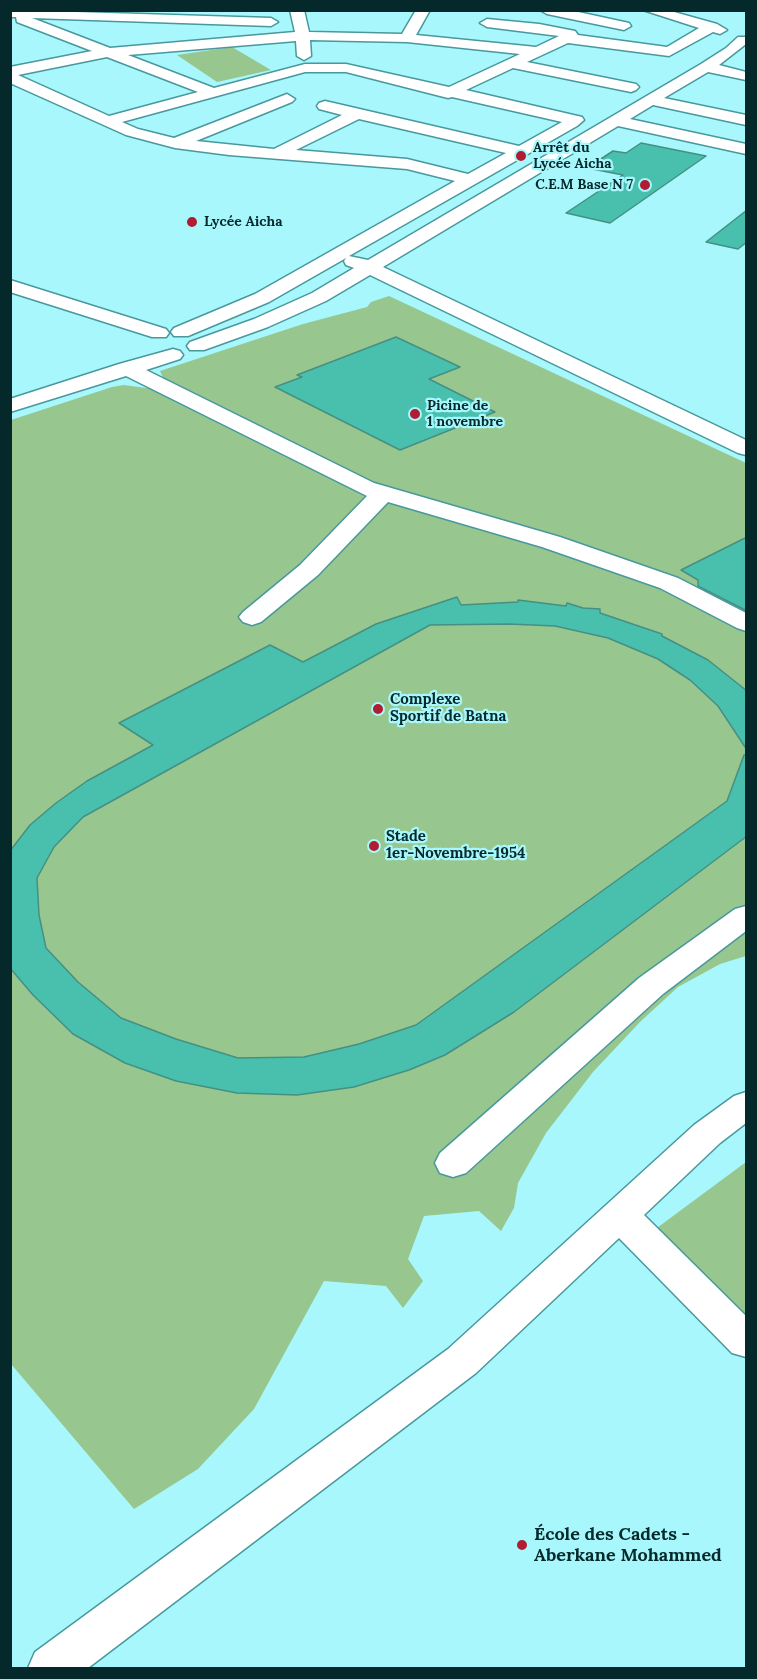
<!DOCTYPE html>
<meta charset="utf-8">
<style>
body{margin:0}
#map{position:relative;width:757px;height:1679px;overflow:hidden;background:#a7f7fc;font-family:Lora,serif}
canvas{display:block}
.frame{position:absolute;inset:0;border:12px solid #05292b;pointer-events:none}
</style>
<div id="map">
<canvas width="757" height="1679"></canvas>
<div class="frame"></div>
</div>
<script>
const context = document.querySelector('canvas').getContext('2d');
context.lineJoin = 'round';
function fillPath(path, color) { context.fillStyle = color; context.fill(path, 'evenodd'); }
const shape = rows => new Path2D(rows.map(r => 'M' + r).join(''));
function stroke(path, color, width, dash) { context.strokeStyle = color; context.lineWidth = width; context.lineCap = dash ? 'butt' : 'round'; context.setLineDash(dash || []); context.stroke(path); }
function drawText(font, color, halo, rows, align = 'center') {
  context.font = font + ' Lora,serif'; context.lineWidth = 4.5; context.setLineDash([]); context.textBaseline = 'middle'; context.strokeStyle = halo; context.fillStyle = color; for (const [text, x, y, turn = 0] of rows) {
    context.save(); context.translate(x, y); context.rotate((+turn || 0) * Math.PI / 180); context.textAlign = isNaN(turn) ? turn : align; if (halo) context.strokeText(text, 0, 0); context.fillText(text, 0, 0); context.restore();
  }
}
const green = shape([
 [232,47,271,70,217,82,177,55],
 [389,296,746,463,746,956,720,964,678,987,640,1022,593,1072,546,1133,518,1183,514,1208,501,1231,479,1211,424,1216,408,1259,423,1281,403,1308,386,1286,324,1281,254,1409,198,1469,134,1509,11,1364,11,420,112,387,124,385,146,388,165,382,160,371,303,324,367,307,371,302],
 [746,1162,746,1344,642,1239]
]);
const building = shape([
 [641,143,706,156,610,223,566,213,623,175,587,168,613,151,626,153,641,143],
 [747,210,747,242,738,249,706,242,747,210],
 [396,337,460,367,429,379,495,412,400,450,275,387,302,377,297,375,396,337],
 [747,537,747,611,698,586,698,580,681,570,747,537],
 [457,597,461,605,518,602,518,600,566,606,567,603,583,608,600,609,600,613,662,634,662,636,708,660,747,691,747,750,718,706,690,680,658,659,608,638,555,626,509,624,430,625,83,817,54,847,37,878,39,915,46,948,78,982,121,1018,176,1039,238,1058,304,1057,359,1044,416,1025,727,801,744,755,747,755,747,836,514,1012,445,1055,409,1070,354,1087,297,1095,237,1093,176,1081,125,1063,73,1034,33,995,10,968,10,851,30,825,56,803,87,781,153,745,119,723,270,645,303,662,376,624,457,597]
]);
const minor = shape([
 [10,10,271,18,278,22,271,26,32,18,110,48,295,32,290,10,304,10,309,32,402,34,416,10,430,10,416,35,536,47,559,36,487,27,480,23,487,19,539,24,575,31,578,35,667,47,699,28,643,10,667,10,717,24,727,30,720,34,713,32,669,56,568,43,527,62,636,84,639,87,636,90,631,92,513,68,466,90,582,117,584,120,577,126,349,256,368,260,701,64,726,48,738,37,746,37,746,44,719,65,746,72,746,80,708,72,664,98,746,115,746,125,653,105,630,119,746,144,746,154,618,126,383,267,746,440,746,455,738,453,370,275,326,301,268,327,204,350,190,350,187,346,190,342,254,319,312,293,354,268,346,265,344,261,346,258,269,302,188,336,174,336,171,332,174,328,255,294,455,181,407,169,229,155,175,148,126,135,10,83,10,67,92,51,17,22,16,17,10,17,10,10],
 [310,40,407,42,520,54,449,87,346,64,305,64,214,88,128,55,296,41,297,56,304,60,311,56,310,40],
 [107,57,198,92,109,116,18,75,107,57],
 [305,72,346,72,448,98,452,97,562,122,519,146,325,101,319,103,317,106,319,109,342,115,274,149,196,141,292,102,295,99,287,94,174,138,138,129,122,122,305,72],
 [359,119,506,153,468,174,407,159,296,150,359,119],
 [540,10,569,10,629,23,631,26,624,30,547,14,540,10],
 [10,280,166,329,169,333,166,337,152,337,10,292,10,280],
 [173,349,180,351,183,355,180,359,146,370,374,483,560,537,678,578,746,613,746,631,737,628,660,588,542,547,388,502,318,575,261,622,252,625,243,622,239,617,243,612,300,565,367,496,126,376,10,412,10,399,119,364,173,349],
 [746,906,746,931,663,994,466,1173,453,1177,440,1173,435,1163,440,1153,639,978,735,909,746,906],
 [746,1092,746,1123,720,1143,644,1215,746,1316,746,1357,732,1353,619,1238,476,1373,88,1668,28,1668,35,1652,448,1349,694,1125,734,1096,746,1092]
]);
const markers = [
 [521,156,6,"#b01d32"],
 [645,185,6,"#b01d32"],
 [192,222,6,"#b01d32"],
 [415,414,6,"#b01d32"],
 [378,709,6,"#b01d32"],
 [374,846,6,"#b01d32"],
 [522,1545,6,"#b01d32"]
];
const farPoinames = [
 ["Arrêt du",533,148],
 ["Lycée Aicha",533,164],
 ["C.E.M Base N 7",633,185,"right"],
 ["Lycée Aicha",204,222],
 ["Picine de",427,406],
 ["1 novembre",427,422]
];
const poiNames = [
 ["Complexe",390,700],
 ["Sportif de Batna",390,717],
 ["Stade",386,837],
 ["1er-Novembre-1954",386,854]
];
const nearPoinames = [
 ["École des Cadets -",534,1535],
 ["Aberkane Mohammed",534,1556]
];
fillPath(green, '#97c78e');
fillPath(building, '#49c0ad');
stroke(building, '#459083', 1.5);
stroke(minor, '#48989d', 3);
fillPath(minor, '#fff');
for (const [x, y, r, color] of markers) { const dot = new Path2D(); dot.arc(x, y, r, 0, 2 * Math.PI); context.fillStyle = color; context.fill(dot); stroke(dot, '#a7f7fc', 2); }
drawText('bold 14px', '#05292b', '#a7f7fc', farPoinames, 'left');
drawText('bold 15px', '#05292b', '#a7f7fc', poiNames, 'left');
drawText('bold 18px', '#05292b', '#a7f7fc', nearPoinames, 'left');
</script>
